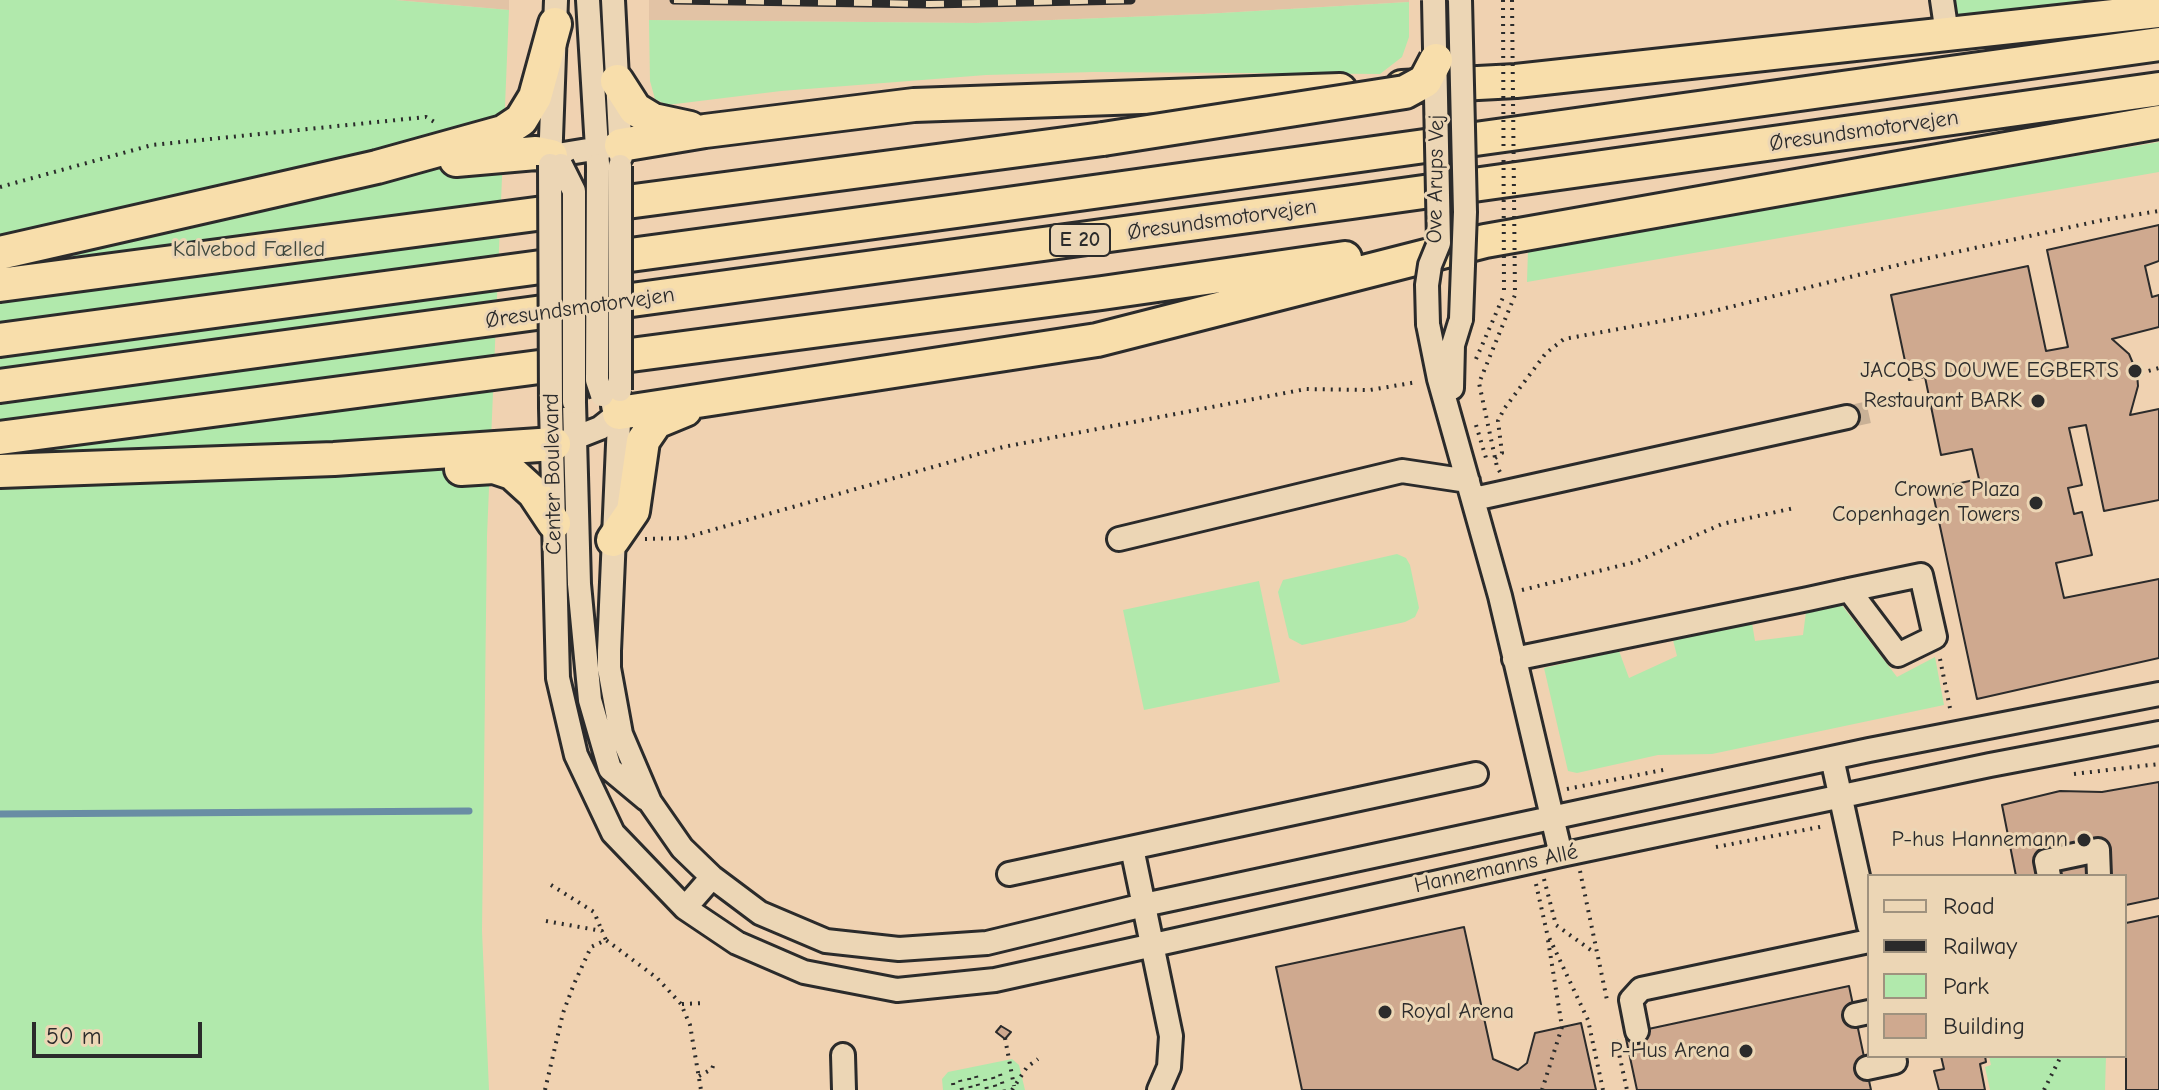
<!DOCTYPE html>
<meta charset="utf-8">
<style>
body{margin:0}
#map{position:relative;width:2159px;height:1090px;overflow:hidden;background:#f0d2b1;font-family:"Comic Neue",sans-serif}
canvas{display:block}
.legend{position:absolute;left:1867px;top:874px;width:260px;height:184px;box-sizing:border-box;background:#ecd6b5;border:2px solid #9f927e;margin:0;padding:10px 14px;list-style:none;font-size:24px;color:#2b2b2b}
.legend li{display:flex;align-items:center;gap:16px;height:40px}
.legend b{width:40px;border:2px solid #9f927e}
.scale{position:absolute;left:32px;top:1022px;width:170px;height:36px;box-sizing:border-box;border:4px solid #2b2b2b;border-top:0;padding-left:10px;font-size:24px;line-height:28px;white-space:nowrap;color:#2b2b2b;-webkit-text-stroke:6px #ecd6b5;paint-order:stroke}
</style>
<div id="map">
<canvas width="2159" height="1090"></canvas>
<ul class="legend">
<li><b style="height:10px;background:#ecd6b5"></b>Road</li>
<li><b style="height:10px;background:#2b2b2b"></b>Railway</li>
<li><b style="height:22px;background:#b1e9ac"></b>Park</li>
<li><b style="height:22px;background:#cfa98f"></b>Building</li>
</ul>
<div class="scale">50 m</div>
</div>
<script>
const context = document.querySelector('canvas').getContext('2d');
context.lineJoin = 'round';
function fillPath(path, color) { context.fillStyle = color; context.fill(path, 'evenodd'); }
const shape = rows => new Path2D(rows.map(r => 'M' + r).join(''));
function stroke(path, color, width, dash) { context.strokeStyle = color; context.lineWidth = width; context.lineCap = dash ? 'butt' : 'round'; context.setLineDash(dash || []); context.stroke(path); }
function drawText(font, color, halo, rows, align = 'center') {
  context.font = font + ' "Comic Neue",sans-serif'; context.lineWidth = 6; context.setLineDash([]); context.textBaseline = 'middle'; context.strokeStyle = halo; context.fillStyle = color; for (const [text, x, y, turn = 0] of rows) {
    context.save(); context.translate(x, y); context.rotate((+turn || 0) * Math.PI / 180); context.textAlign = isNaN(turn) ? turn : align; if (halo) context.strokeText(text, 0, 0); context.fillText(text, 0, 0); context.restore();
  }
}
const built = shape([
 [395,0,509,0,509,10],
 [649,0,1409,0,1409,2,1204,14,976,23,649,20]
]);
const green = shape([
 [0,0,395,0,509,10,487,536,482,931,489,1090,0,1090],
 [1948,0,2138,0,1952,21],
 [1409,2,1409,37,1402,57,1380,74,1094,72,986,75,781,91,667,105,655,99,650,81,649,20,976,23,1204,14],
 [2159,142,2159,172,1527,282,1528,249],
 [1397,554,1406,558,1410,565,1419,608,1415,617,1405,622,1302,645,1289,638,1278,592,1283,580],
 [1259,581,1280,682,1144,710,1123,610],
 [1841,604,1897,677,1935,657,1944,705,1712,754,1658,755,1577,773,1568,771,1544,668,1619,651,1629,678,1677,656,1673,640,1752,623,1755,641,1803,635,1806,612],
 [1989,1056,2106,1056,2105,1090,1990,1090,1985,1067,1991,1065],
 [1012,1059,1019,1065,1025,1090,943,1090,942,1079,948,1072]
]);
const stream = shape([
 [0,814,469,811]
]);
const building = shape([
 [2159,225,2159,261,2145,266,2152,297,2159,295,2159,327,2112,339,2129,354,2137,373,2138,386,2130,415,2159,409,2159,500,2104,511,2086,425,2069,428,2082,485,2068,488,2074,514,2082,512,2092,555,2056,563,2064,598,2159,579,2159,658,1977,699,1932,489,1979,479,1972,449,1941,455,1925,377,1909,380,1891,295,2028,266,2046,351,2068,347,2047,250,2159,225],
 [2159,782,2159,898,2126,905,2125,876,2016,876,2002,805,2060,791,2102,792,2159,782],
 [2159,916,2159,1090,2126,1090,2126,923,2159,916],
 [1464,927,1493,1059,1518,1070,1527,1063,1535,1033,1581,1023,1596,1090,1302,1090,1276,967,1464,927],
 [1849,986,1871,1090,1637,1090,1625,1034,1849,986],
 [1001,1026,1011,1032,1005,1039,996,1032,1001,1026],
 [1941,1056,1985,1056,1986,1062,1980,1064,1985,1090,1939,1090,1934,1071,1944,1069,1941,1056]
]);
const minorTunnel = shape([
 [1847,417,1878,410]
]);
const path = shape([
 [0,187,152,145,426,117,436,123],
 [1476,359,1504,295],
 [2141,373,2159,368],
 [1476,425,1486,458],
 [1495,458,1502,453,1498,421,1504,409,1546,353,1564,339,1706,313,1906,263,2103,220,2159,211],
 [1500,472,1497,467,1479,383,1515,295],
 [645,539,684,538,1003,447,1306,389,1370,390,1417,382],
 [1522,590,1635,562,1722,524,1794,508],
 [1940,659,1951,713],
 [2074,774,2159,764],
 [1567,789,1668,769],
 [1716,847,1825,826],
 [1580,871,1607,1000],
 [1544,879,1556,925,1595,953],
 [1536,884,1547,933,1588,1020,1603,1090],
 [551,885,594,912,602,931],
 [546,921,602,931,606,940],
 [682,1004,704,1003],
 [1005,1038,1014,1086],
 [1616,1040,1627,1090],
 [1000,1074,1004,1090],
 [699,1076,712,1069,714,1063],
 [976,1076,979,1090],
 [993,1077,996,1090],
 [969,1078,971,1090],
 [985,1079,987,1090],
 [960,1080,962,1090],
 [953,1083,954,1090],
 [545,1090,563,1013,574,984,591,947,606,940,657,978,681,1004,690,1025,701,1090],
 [1012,1090,1027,1067,1038,1059],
 [1542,1090,1562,1027,1548,940],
 [2044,1090,2061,1056]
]);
const minor = shape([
 [588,0,598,165],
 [613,0,621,157],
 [1942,0,1947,34],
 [551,156,612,146],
 [550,165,556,0],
 [1428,324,1439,379,1500,596,1561,855],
 [1452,388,1453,345,1461,319],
 [620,399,609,651,609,668,621,734,650,802,682,848,712,877,760,913,826,941,899,949,987,943,1144,905,1869,750,2159,694],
 [574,402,579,584,590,700,610,769,646,799],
 [551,408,558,678,576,755,613,833,685,908,737,943,804,972,897,990,995,980,1561,855,1990,765,2159,733],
 [567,441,600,428,619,413,613,406],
 [1474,499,1847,417],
 [1119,539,1402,471,1468,481],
 [1514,659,1808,599,1849,590,1921,575,1935,637,1898,655,1849,590],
 [1832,758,1869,926],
 [1132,848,1171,1036,1169,1067,1159,1090],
 [1009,874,1476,774],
 [2049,876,2046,861,2098,850,2099,876],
 [685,908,712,877],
 [1855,1015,1869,1012],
 [1637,1031,1631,1000,1641,989,1869,941],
 [843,1055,844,1090],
 [1867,1068,1895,1062,1894,1056]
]);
const highway = shape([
 [617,81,635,109,653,120,690,128],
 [1402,87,1516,81,2159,11],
 [621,145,705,131,914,105,1340,90],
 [456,160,536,153,551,156],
 [0,253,377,167,503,132,521,120,535,97,555,24],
 [0,285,1103,139],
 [0,340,964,210,2159,44],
 [0,386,1352,202,2159,89],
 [619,413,1097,340,1485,241,2159,122],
 [0,438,1102,293,1345,258],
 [461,469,494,467,512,473,534,493,554,523],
 [0,471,334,459,554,444],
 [613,540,633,511,643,441,656,422,685,410]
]);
const rail = shape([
 [674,0,930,4,1131,0]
]);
const pathBridge = shape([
 [1503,0,1504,295],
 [1512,0,1515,295]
]);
const minorBridge = shape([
 [1460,0,1465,212,1461,319],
 [550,165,551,408],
 [561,165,574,191,574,402],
 [598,165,597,380,602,395],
 [1428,324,1427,285,1430,265,1439,243,1434,0],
 [620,390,620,166]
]);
const highwayBridge = shape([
 [1103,139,1405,92,1425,81,1436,60]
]);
const markers = [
 [2135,371,8,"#2b2b2b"],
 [2038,401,8,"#2b2b2b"],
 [2036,503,8,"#2b2b2b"],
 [2084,840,8,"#2b2b2b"],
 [1385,1012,8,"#2b2b2b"],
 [1746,1051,8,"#2b2b2b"]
];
const shields = [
 [1080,240,60]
];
const shieldNames = [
 ["E 20",1080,240]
];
const streetNames = [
 ["Øresundsmotorvejen",1864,131,-8],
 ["Ove Arups Vej",1436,179,-89],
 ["Øresundsmotorvejen",1222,220,-8],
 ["Øresundsmotorvejen",580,308,-8],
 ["Center Boulevard",553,474,-91],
 ["Hannemanns Allé",1496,869,-12]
];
const parkNames = [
 ["Kalvebod Fælled",249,250]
];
const poiNames = [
 ["JACOBS DOUWE EGBERTS",2119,371],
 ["Restaurant BARK",2022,401],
 ["Crowne Plaza",2020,490],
 ["Copenhagen Towers",2020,515],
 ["P-hus Hannemann",2068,840],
 ["Royal Arena",1401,1012,"left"],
 ["P-Hus Arena",1730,1051]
];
fillPath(built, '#e2c3a5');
fillPath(green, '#b1e9ac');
stroke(stream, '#698da4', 7);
fillPath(building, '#cfa98f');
stroke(building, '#2b2b2b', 2);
stroke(minorTunnel, '#c9b196', 22, [22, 11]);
stroke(minor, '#2b2b2b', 28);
stroke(highway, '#2b2b2b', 38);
stroke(path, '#2b2b2b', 4, [2, 6]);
stroke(minor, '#ecd6b5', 22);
stroke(highway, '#f8deab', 32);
stroke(rail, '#2b2b2b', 9);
stroke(rail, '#ecd6b5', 6, [18]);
stroke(minorBridge, '#2b2b2b', 28, []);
stroke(highwayBridge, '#2b2b2b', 38, []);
stroke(pathBridge, '#2b2b2b', 4, [2, 6]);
stroke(minorBridge, '#ecd6b5', 22);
stroke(highwayBridge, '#f8deab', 32);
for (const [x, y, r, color] of markers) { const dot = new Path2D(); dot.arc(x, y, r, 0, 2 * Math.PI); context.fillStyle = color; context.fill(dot); stroke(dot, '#ecd6b5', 3); }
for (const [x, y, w] of shields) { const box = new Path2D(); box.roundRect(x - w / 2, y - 16, w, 32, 6); context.fillStyle = '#ecd6b5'; context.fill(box); stroke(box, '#2b2b2b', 2); }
drawText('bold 20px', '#2b2b2b', null, shieldNames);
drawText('22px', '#2b2b2b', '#ecd6b5', streetNames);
drawText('22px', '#3f483e', '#ecd6b5', parkNames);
drawText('22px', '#2b2b2b', '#ecd6b5', poiNames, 'right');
</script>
